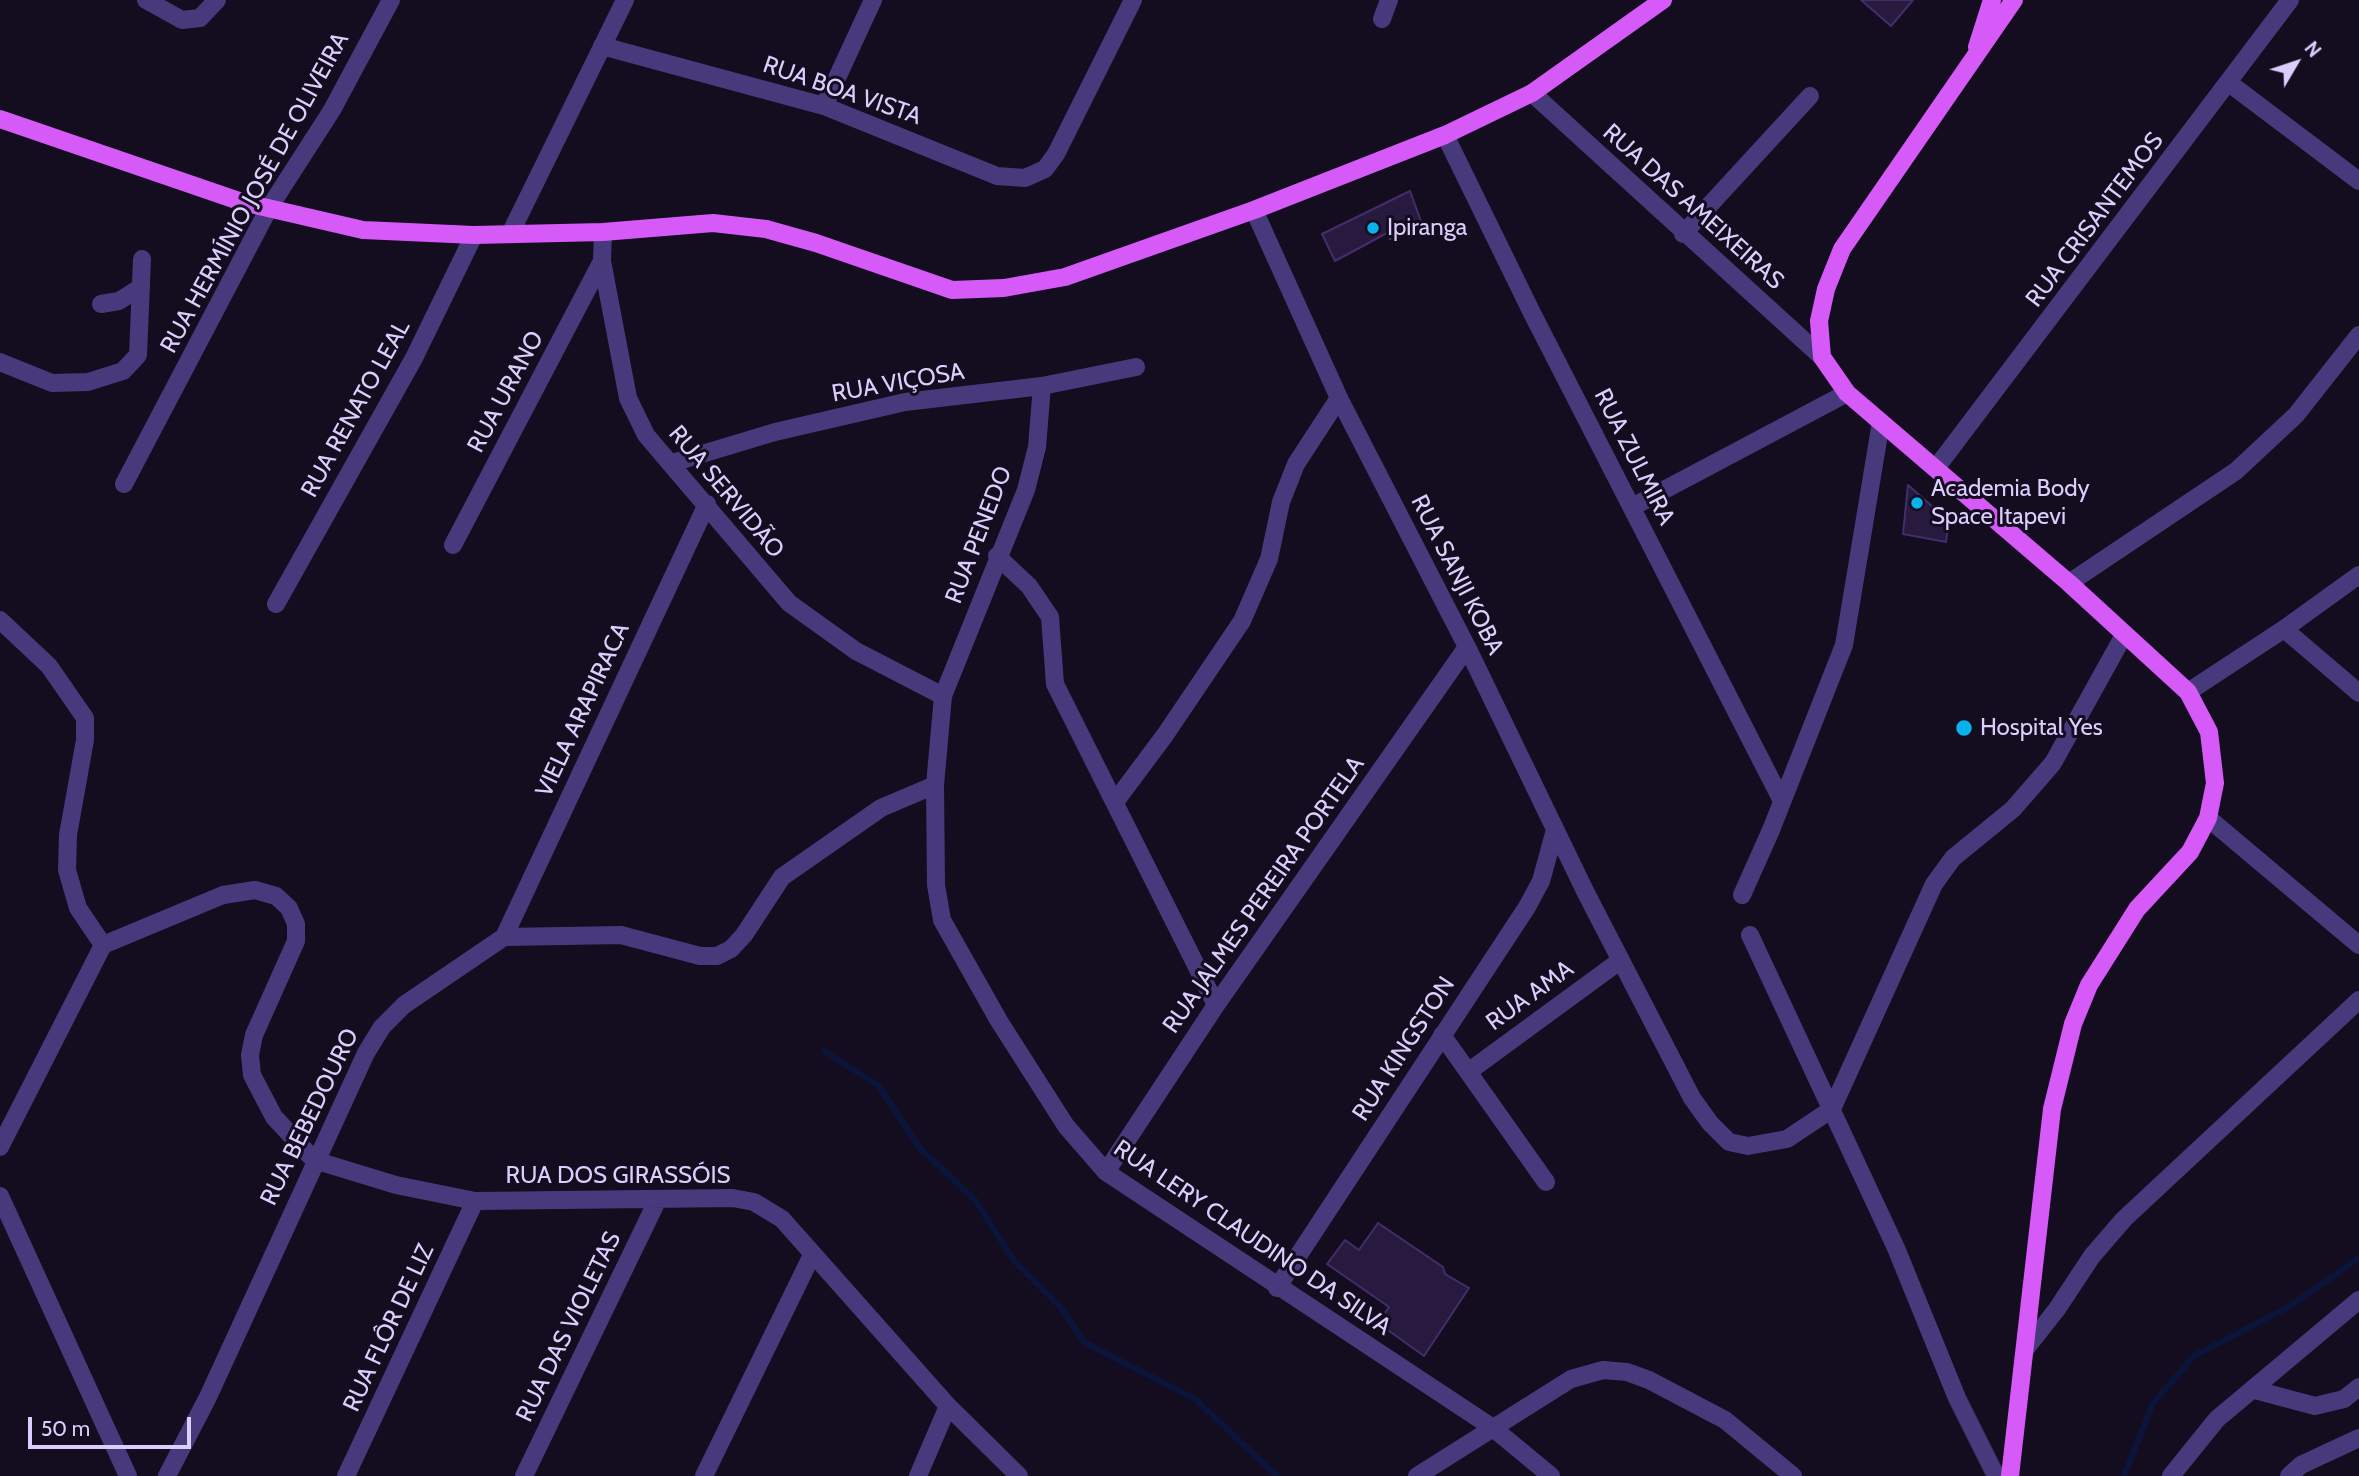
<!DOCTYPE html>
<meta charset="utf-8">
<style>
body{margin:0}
#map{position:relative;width:2359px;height:1476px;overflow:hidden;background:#130d1f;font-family:Cabin,sans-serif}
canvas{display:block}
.north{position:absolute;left:2261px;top:28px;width:70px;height:70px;-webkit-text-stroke:5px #130d1f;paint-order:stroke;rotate:51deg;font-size:19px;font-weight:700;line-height:28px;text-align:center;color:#dbcefd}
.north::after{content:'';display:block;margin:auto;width:24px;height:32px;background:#dbcefd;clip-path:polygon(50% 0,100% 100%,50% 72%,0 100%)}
.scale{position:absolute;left:28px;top:1417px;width:163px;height:32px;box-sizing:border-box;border:4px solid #dbcefd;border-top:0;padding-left:9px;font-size:21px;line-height:24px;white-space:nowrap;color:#dbcefd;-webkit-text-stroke:5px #130d1f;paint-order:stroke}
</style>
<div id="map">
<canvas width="2359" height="1476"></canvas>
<div class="north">N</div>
<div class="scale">50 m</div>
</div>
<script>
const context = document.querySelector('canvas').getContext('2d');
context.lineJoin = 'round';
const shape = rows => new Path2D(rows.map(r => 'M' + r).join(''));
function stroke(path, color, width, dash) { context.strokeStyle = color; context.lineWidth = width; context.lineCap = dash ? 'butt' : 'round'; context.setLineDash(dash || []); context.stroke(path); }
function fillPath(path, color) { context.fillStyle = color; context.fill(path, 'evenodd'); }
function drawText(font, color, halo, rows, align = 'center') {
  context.font = font + ' Cabin,sans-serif'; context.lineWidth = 6; context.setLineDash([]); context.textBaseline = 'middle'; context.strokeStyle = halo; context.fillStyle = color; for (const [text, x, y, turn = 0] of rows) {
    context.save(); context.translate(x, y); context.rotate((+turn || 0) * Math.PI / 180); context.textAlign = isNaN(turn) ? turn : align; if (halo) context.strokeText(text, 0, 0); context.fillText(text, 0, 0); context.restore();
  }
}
const stream = shape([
 [824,1051,878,1085,919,1147,975,1200,1015,1262,1062,1309,1084,1342,1195,1399,1277,1476],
 [2124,1476,2153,1403,2194,1356,2290,1306,2359,1258]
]);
const building = shape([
 [1861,0,1913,0,1891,26,1861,0],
 [1410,191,1422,224,1390,239,1387,233,1335,261,1322,234,1410,191],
 [1908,485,1949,521,1946,542,1903,534,1908,485],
 [1378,1223,1443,1267,1445,1274,1469,1288,1424,1356,1378,1323,1389,1307,1327,1264,1345,1240,1359,1250,1378,1223]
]);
const minor = shape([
 [146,0,182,20,200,18,217,0],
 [1382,19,1389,0],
 [602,46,824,106,997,176,1025,178,1045,169,1056,154,1133,0],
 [2229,83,2359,181],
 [1532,93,1822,357],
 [824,106,873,0],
 [1445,135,1532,313,1781,799],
 [1254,210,1339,398,1467,647,1586,893,1692,1098,1710,1123,1729,1142,1748,1146,1787,1139,1832,1109,1934,884,1953,858,2013,809,2053,763,2124,635],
 [511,232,625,0],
 [603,232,602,261,628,398,646,435,789,603,856,651,943,696],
 [1683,234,1810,96],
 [101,304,119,301,141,287],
 [0,362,52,383,88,382,123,371,138,355,142,259],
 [1042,386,1037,447,1026,490,943,696,935,785,936,885,942,920,999,1021,1066,1126,1106,1172,1493,1428,1551,1476],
 [672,463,775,432,905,402,1042,386,1136,367],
 [1936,468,2290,0],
 [124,484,269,208,332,110,391,0],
 [1632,507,1847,393],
 [453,545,602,261],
 [997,556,1029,586,1050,617,1055,684,1216,1005],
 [2069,583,2236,471,2296,415,2359,335],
 [276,604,414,358,474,235],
 [0,620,49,666,85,718,85,740,68,835,67,870,78,908,103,945],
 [2284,629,2359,693],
 [2188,692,2284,629,2359,575],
 [1115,802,1165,735,1242,621,1269,559,1281,502,1296,464,1339,398],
 [2208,818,2359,945],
 [1742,895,1771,830,1844,645,1881,422],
 [1750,935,1896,1248,1957,1398,1996,1476],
 [504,937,707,504],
 [1442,1035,1546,1182],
 [1468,1072,1621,960],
 [0,1147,103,945,223,895,255,890,276,896,289,908,296,924,296,941,254,1035,250,1055,252,1075,274,1117,314,1160,396,1185,475,1201,733,1198,754,1202,782,1219,948,1406,1019,1476],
 [1106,1172,1216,1005,1467,647],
 [0,1196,128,1476],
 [1277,1288,1527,907,1541,881,1555,830],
 [2027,1347,2057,1309,2092,1256,2124,1219,2359,1000],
 [2255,1390,2315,1406,2344,1399,2359,1387],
 [167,1476,208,1397,366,1053,382,1027,404,1005,504,937,621,935,700,956,717,956,731,949,744,935,782,877,881,808,935,785],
 [346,1476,475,1201],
 [524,1476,658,1199],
 [704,1476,812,1255],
 [918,1476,948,1406],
 [1417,1476,1571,1379,1603,1370,1627,1372,1649,1380,1725,1420,1793,1476],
 [2171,1476,2217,1419,2359,1300],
 [2289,1476,2301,1465,2359,1438]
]);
const major = shape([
 [1977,47,1992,0],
 [0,119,242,202,363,230,474,235,603,232,713,223,766,229,816,243,952,290,1004,288,1065,277,1254,210,1445,135,1532,93,1663,0],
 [2010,1476,2052,1109,2073,1024,2089,985,2137,909,2190,852,2208,818,2215,783,2209,732,2188,692,2069,583,1847,393,1822,357,1819,321,1826,289,1842,249,2014,0]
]);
const markers = [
 [1373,228,7,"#0ab2ed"],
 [1917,503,7,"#0ab2ed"],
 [1964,728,9,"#0ab2ed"]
];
const streetNames = [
 ["RUA BOA VISTA",842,91,19],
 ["RUA HERMÍNIO JOSÉ DE OLIVEIRA",255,193,-61],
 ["RUA DAS AMEIXEIRAS",1693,207,42],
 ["RUA CRISANTEMOS",2095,220,-53],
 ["RUA VIÇOSA",898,383,-10],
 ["RUA URANO",506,392,-62],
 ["RUA RENATO LEAL",356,409,-61],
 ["RUA ZULMIRA",1634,457,63],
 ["RUA SERVIDÃO",726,492,50],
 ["RUA PENEDO",979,535,-69],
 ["RUA SANJI KOBA",1457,575,63],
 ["VIELA ARAPIRACA",583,710,-65],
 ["RUA JALMES PEREIRA PORTELA",1264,895,-55],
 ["RUA AMA",1530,996,-36],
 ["RUA KINGSTON",1404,1049,-57],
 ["RUA BEBEDOURO",310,1117,-64],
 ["RUA DOS GIRASSÓIS",618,1176],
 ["RUA LERY CLAUDINO DA SILVA",1252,1238,34],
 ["RUA DAS VIOLETAS",569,1327,-64],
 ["RUA FLÔR DE LIZ",389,1328,-65]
];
const poiNames = [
 ["Ipiranga",1387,228],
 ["Academia Body",1931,489],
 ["Space Itapevi",1931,517],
 ["Hospital Yes",1980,728]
];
stroke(stream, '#0b153b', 6);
fillPath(building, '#281a3f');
stroke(building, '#432d6a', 2);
stroke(minor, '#473a7c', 18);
stroke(major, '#d65af8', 18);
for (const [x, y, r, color] of markers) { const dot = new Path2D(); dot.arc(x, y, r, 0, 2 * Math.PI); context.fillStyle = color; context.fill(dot); stroke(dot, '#130d1f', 2.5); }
drawText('24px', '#dbcefd', '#130d1f', streetNames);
drawText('24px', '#dbcefd', '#130d1f', poiNames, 'left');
</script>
